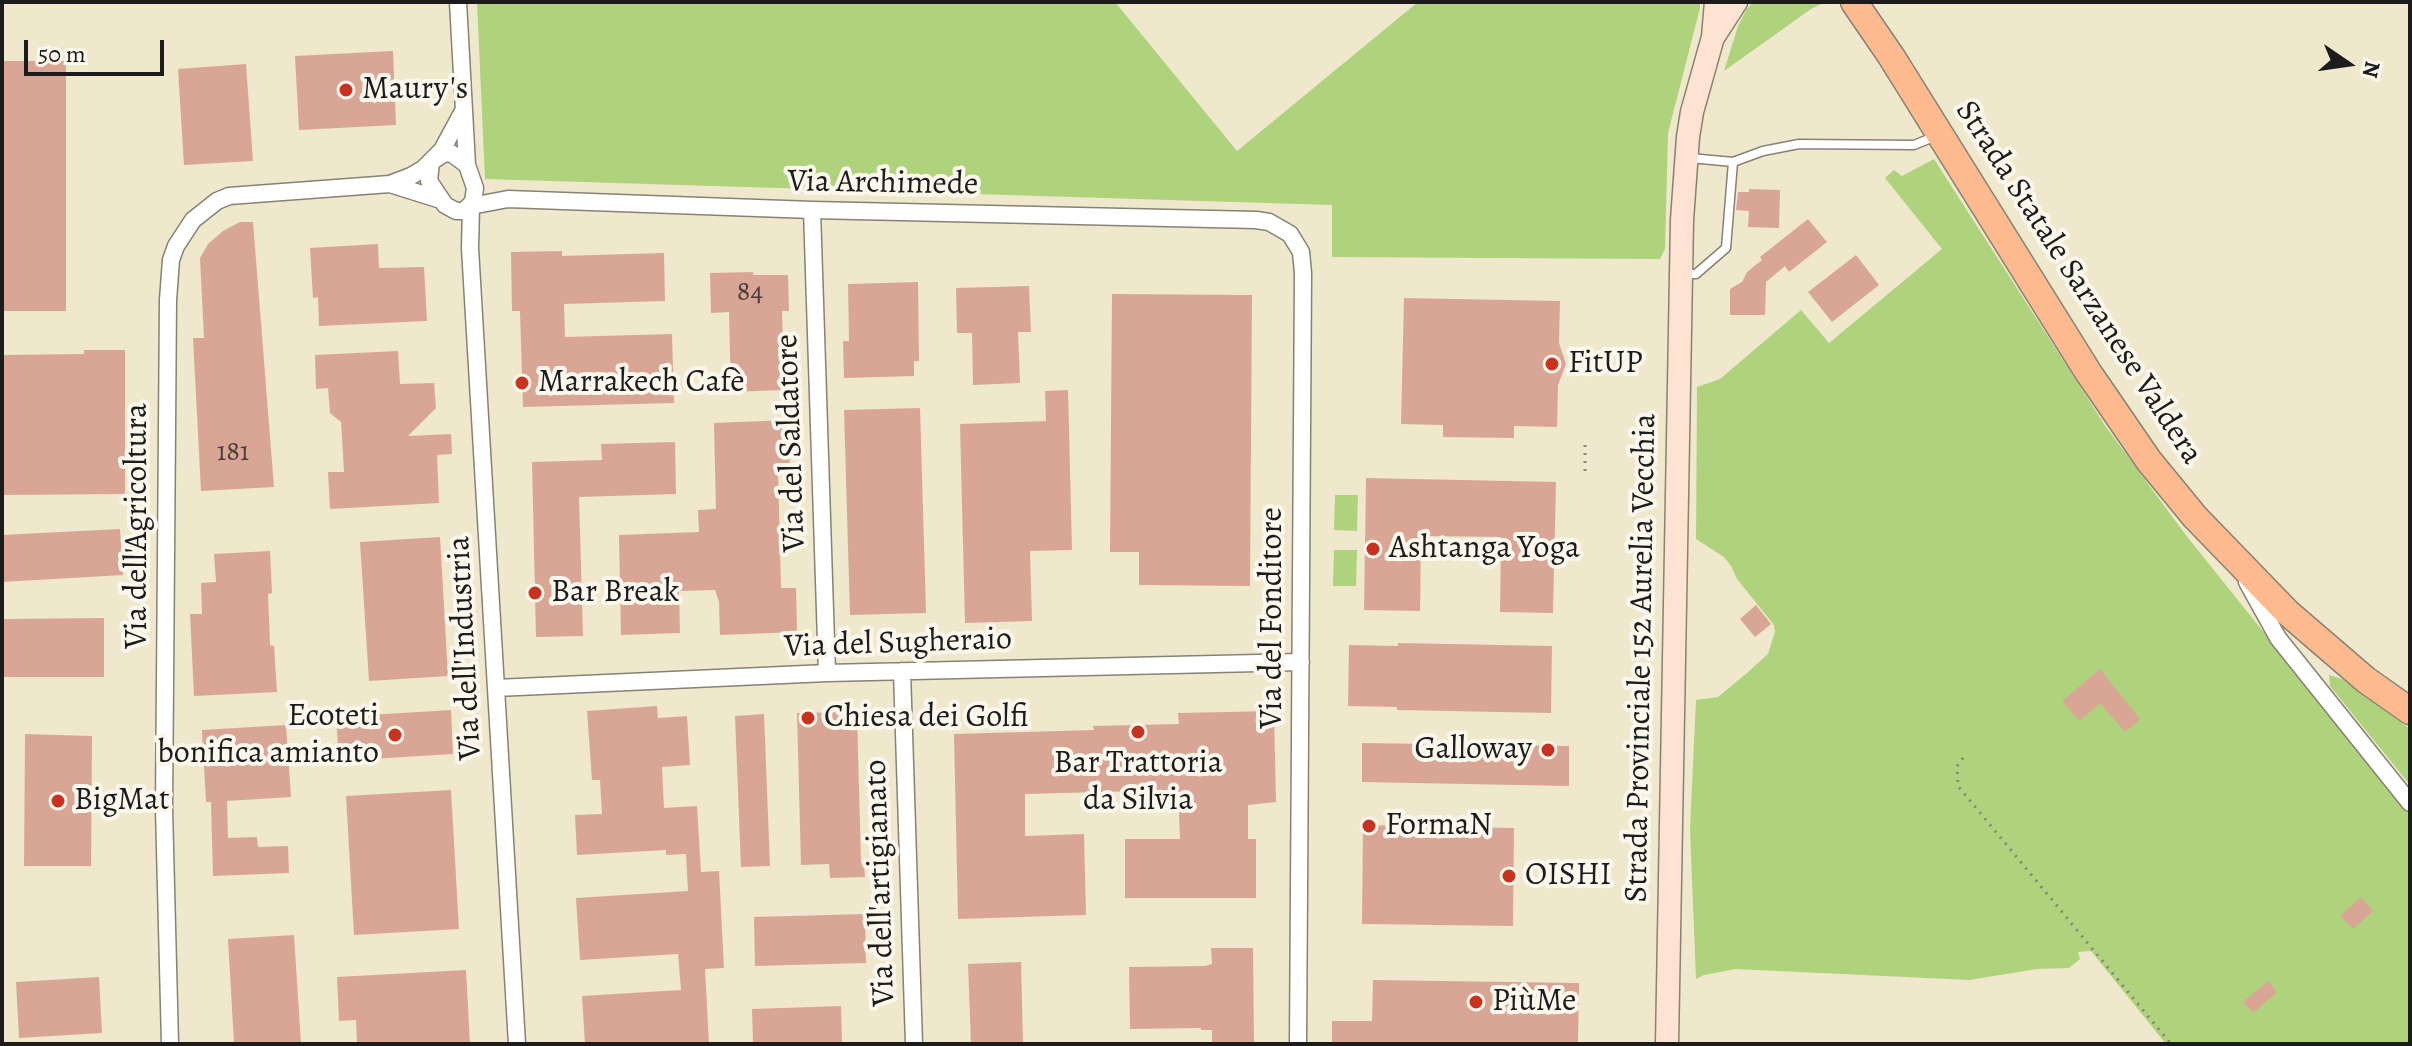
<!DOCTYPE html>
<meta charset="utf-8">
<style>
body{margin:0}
#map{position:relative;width:2412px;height:1046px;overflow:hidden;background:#efe8cc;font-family:Alegreya,serif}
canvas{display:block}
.frame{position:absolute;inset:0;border:4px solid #1c1c1c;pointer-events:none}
.north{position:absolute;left:2308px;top:24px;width:80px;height:80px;-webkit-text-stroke:6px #fbf7ec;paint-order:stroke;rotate:103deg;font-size:22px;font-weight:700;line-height:32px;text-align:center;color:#1c1c1c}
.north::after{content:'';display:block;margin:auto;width:28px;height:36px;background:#1c1c1c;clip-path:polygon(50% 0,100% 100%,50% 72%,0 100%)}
.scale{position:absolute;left:24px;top:40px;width:140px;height:36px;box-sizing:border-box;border:4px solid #1c1c1c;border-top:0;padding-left:10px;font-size:24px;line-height:28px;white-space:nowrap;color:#1c1c1c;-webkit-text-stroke:6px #fbf7ec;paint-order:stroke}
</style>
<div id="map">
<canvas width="2412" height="1046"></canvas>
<div class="frame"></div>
<div class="north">N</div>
<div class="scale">50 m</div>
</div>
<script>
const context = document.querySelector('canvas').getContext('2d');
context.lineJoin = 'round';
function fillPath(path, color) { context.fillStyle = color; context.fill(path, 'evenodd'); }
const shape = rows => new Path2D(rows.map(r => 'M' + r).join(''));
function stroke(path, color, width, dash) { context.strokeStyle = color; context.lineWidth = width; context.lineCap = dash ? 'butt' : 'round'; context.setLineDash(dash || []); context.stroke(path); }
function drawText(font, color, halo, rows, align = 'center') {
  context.font = font + ' Alegreya,serif'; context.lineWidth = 8; context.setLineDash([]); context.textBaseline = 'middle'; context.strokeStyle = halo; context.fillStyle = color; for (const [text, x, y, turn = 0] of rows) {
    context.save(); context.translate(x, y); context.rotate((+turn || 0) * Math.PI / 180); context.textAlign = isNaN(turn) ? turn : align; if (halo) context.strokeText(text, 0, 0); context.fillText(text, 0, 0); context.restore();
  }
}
const green = shape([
 [477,2,1115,2,1237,151,1418,2,1700,2,1700,8,1668,133,1665,249,1660,259,1332,257,1332,205,485,179],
 [1753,2,1823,3,1811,9,1724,71,1738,26,1746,10],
 [1934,159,2106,427,2185,534,2410,815,2410,1044,2166,1044,2091,951,2078,952,2080,959,2069,968,2037,969,1969,980,1736,969,1704,975,1696,979,1690,829,1696,700,1718,697,1747,673,1768,654,1775,632,1774,625,1737,579,1731,566,1724,557,1696,539,1697,387,1720,379,1801,310,1829,343,1942,249,1885,178,1894,170,1902,176],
 [1335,495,1358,495,1357,531,1334,530],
 [1334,550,1357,550,1356,586,1333,586],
 [2329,675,2342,679,2410,729,2410,785,2330,686]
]);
const building = shape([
 [393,51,396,125,299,130,295,56],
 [2,61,66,61,66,311,2,311],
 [246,64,253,161,184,165,178,69],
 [1749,189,1780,190,1779,228,1748,227,1749,211,1736,210,1738,192,1749,192],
 [1808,219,1827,242,1789,272,1785,266,1766,282,1765,315,1730,315,1730,289,1742,282,1747,272,1762,260,1760,257],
 [240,222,253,222,274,487,201,491,193,338,204,338,200,258,208,244,223,231],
 [378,244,379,268,424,267,427,321,319,326,318,297,313,298,310,248],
 [562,251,562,256,664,253,665,301,564,304,565,337,672,334,674,403,523,407,520,311,512,311,511,252],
 [1856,255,1879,285,1832,322,1808,292],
 [753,272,753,275,788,275,789,311,782,311,784,390,731,392,729,312,711,313,710,273],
 [918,282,919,361,914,361,914,376,844,378,843,341,849,341,848,284],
 [1029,286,1031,332,1018,332,1020,383,973,385,972,333,957,333,956,288],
 [1112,294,1252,295,1250,586,1139,585,1139,552,1110,552],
 [1404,298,1560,301,1559,343,1566,364,1558,385,1557,427,1514,426,1514,438,1443,437,1443,425,1401,424],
 [84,350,125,350,125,494,2,495,2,355,84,354],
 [398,351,400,384,434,383,436,408,408,436,451,434,452,454,437,455,439,503,330,509,328,472,344,472,341,422,330,413,328,388,316,389,315,355],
 [1068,390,1072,550,1030,551,1032,621,965,623,960,424,1046,421,1045,391],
 [920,408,926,613,850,615,844,410],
 [788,420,790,471,778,472,781,588,796,588,797,632,720,635,719,602,715,590,679,591,680,633,621,635,619,535,699,532,698,510,716,509,714,423],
 [675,442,676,494,579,497,583,636,536,637,532,462,602,460,601,444],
 [1366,478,1556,482,1553,613,1500,612,1501,537,1421,536,1420,611,1364,610],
 [120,529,123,575,2,582,2,535],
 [440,537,448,676,369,681,360,542],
 [270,551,272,593,268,594,270,645,274,646,277,692,194,696,190,614,202,614,201,583,216,582,214,554],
 [1756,605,1771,624,1755,637,1740,619],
 [104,618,104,677,2,677,2,619],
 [1398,643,1552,646,1551,713,1397,710,1397,707,1348,706,1349,645,1398,646],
 [2100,669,2140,719,2125,732,2100,703,2079,721,2062,701],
 [657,706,658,718,687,716,690,765,662,767,664,808,697,806,701,872,719,871,724,968,705,969,709,1044,585,1044,582,996,681,990,678,954,580,960,576,898,688,891,686,854,666,855,666,850,577,855,575,815,602,814,600,780,592,780,587,711],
 [451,710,453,754,339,761,336,717],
 [1274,711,1276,802,1248,805,1248,839,1256,839,1256,898,1125,898,1125,839,1180,839,1178,790,1025,794,1025,836,1084,834,1086,915,958,919,954,734,1094,730,1093,726,1179,724,1178,713],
 [857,712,861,863,864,863,865,877,830,878,829,864,801,865,797,713],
 [764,714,770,866,741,867,735,716],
 [286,725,291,797,227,801,228,838,257,837,258,847,288,846,289,873,213,876,211,802,206,802,202,730],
 [25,734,92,736,91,866,24,866],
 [1362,743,1569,746,1569,786,1362,782],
 [451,790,459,929,354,935,346,796],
 [1363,825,1514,828,1513,926,1362,924],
 [2361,897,2373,911,2353,929,2340,916],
 [865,914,866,963,755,966,754,917],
 [294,935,301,1044,234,1044,228,939],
 [1211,948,1253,948,1254,1044,1212,1044,1212,1030,1201,1030,1201,1028,1130,1029,1129,967,1205,966,1212,964],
 [1021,962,1023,1044,971,1044,968,964],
 [466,970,470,1044,357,1044,356,1020,339,1021,337,977],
 [99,977,102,1033,19,1038,16,982],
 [1373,980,1579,983,1578,1044,1332,1044,1332,1021,1372,1021],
 [2268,981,2277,992,2253,1013,2243,1002],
 [841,1006,842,1044,753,1044,752,1009]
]);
const path = shape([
 [1585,471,1585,441],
 [1963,758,1957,766,1958,786,2171,1044]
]);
const service = shape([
 [1690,158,1733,162,1763,151,1799,144,1914,145,1936,136],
 [1683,274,1696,274,1726,248,1733,162]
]);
const minor = shape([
 [458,2,467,165],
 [451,153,467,165,475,188,473,202,464,211,456,211,445,205,429,181,431,162,443,154,451,153],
 [390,184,441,200],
 [812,210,827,673],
 [2247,582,2278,638,2410,803],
 [902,671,914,1044],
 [496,688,827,673,1301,662],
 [170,1044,164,809,168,300,171,260,176,246,193,220,217,201,229,196,390,184,411,176,423,169,442,150,462,113],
 [517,1044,470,248,471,206,508,199,812,210,1256,220,1269,222,1290,234,1301,252,1303,273,1298,1044]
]);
const secondary = shape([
 [1714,36,1736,2],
 [1667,1044,1682,220,1688,137,1692,112,1713,37,1716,2]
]);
const primary = shape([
 [1854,2,1891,56,2088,372,2149,461,2195,517,2288,613,2366,680,2410,711]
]);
const markers = [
 [346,90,8,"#c8321e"],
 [1552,364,8,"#c8321e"],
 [522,383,8,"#c8321e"],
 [1373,549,8,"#c8321e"],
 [535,593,8,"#c8321e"],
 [808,718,8,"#c8321e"],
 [1138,732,8,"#c8321e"],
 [395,735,8,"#c8321e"],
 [1548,750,8,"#c8321e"],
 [58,801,8,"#c8321e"],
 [1369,826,8,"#c8321e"],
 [1509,876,8,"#c8321e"],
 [1476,1002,8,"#c8321e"]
];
const numberNames = [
 ["84",750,293],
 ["181",233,453]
];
const poiNames = [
 ["Maury's",362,90],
 ["FitUP",1568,364],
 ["Marrakech Cafè",538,383],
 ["Ashtanga Yoga",1389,549],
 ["Bar Break",551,593],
 ["Ecoteti",379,717,"right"],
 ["bonifica amianto",379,754,"right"],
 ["Chiesa dei Golfi",824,718],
 ["Galloway",1532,750,"right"],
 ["Bar Trattoria",1138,764,"center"],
 ["da Silvia",1138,801,"center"],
 ["BigMat",74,801],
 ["FormaN",1385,826],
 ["OISHI",1525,876],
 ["PiùMe",1492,1002]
];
const streetNames = [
 ["Via Archimede",883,184,1],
 ["Strada Statale Sarzanese Valdera",2078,283,57],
 ["Via del Saldatore",792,443,-92],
 ["Via dell'Agricoltura",138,526,-90],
 ["Via del Fonditore",1273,618,-90],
 ["Via del Sugheraio",898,644,-2],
 ["Via dell'Industria",466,648,-93],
 ["Strada Provinciale 152 Aurelia Vecchia",1642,658,-89],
 ["Via dell'artigianato",881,883,-92]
];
fillPath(green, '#afd37c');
fillPath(building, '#d9a696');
stroke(service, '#868274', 11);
stroke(minor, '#868274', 19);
stroke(secondary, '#868274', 25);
stroke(primary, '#868274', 29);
stroke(path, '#868274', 3, [2, 6]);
stroke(service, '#fff', 8);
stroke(minor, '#fff', 16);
stroke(secondary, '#fee3d2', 22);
stroke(primary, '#fcba8e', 26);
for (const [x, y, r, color] of markers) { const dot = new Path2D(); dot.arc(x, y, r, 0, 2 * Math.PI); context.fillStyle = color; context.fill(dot); stroke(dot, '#fbf7ec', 3); }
drawText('28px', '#4b3e3a', null, numberNames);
drawText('32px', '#1c1c1c', '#fbf7ec', poiNames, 'left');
drawText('32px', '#1c1c1c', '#fbf7ec', streetNames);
</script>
